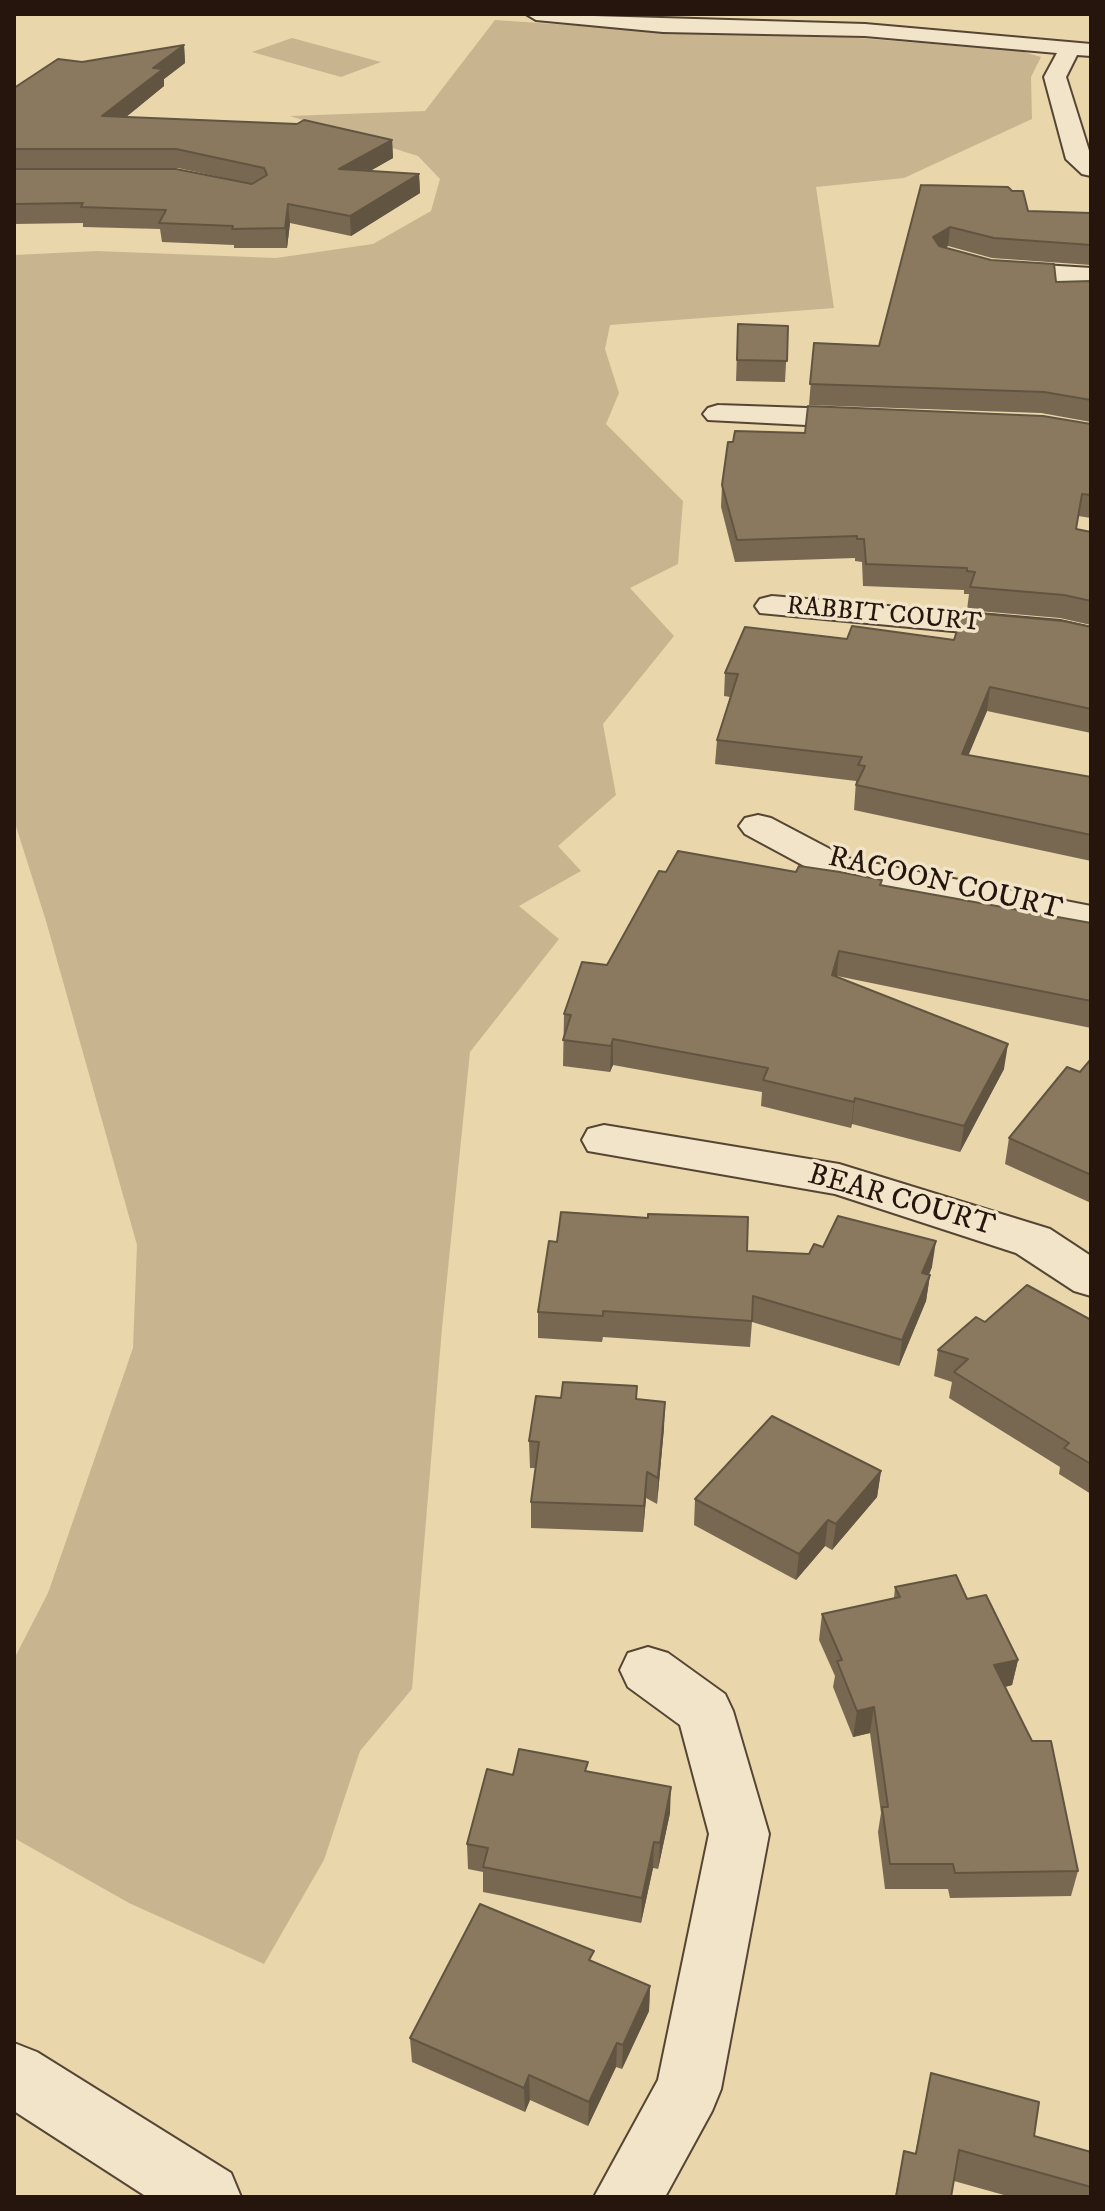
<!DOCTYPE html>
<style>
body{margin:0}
#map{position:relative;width:1105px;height:2211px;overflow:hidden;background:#e9d6ab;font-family:"IM FELL DW Pica",serif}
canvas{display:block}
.frame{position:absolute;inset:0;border:16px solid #25150d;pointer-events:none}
</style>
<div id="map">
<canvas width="1105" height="2211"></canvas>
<div class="frame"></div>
</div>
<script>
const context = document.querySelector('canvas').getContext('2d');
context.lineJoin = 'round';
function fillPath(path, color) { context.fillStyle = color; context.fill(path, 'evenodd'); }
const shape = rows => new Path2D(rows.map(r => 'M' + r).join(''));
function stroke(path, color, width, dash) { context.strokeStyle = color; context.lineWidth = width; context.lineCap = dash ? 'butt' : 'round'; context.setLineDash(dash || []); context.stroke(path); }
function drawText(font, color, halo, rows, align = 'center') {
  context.font = font + ' "IM FELL DW Pica",serif'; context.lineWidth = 7; context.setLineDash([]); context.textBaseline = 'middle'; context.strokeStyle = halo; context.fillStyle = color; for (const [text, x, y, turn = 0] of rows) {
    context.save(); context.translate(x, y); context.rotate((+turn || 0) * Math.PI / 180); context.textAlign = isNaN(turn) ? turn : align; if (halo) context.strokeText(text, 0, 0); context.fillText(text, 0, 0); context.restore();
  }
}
const green = shape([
 [495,20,702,34,846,37,1021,51,1041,57,1031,77,1032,119,904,178,816,187,834,308,610,325,605,349,619,393,606,424,683,501,678,564,630,588,674,636,603,724,616,795,558,846,581,871,519,906,559,939,470,1052,442,1328,412,1689,360,1751,324,1860,264,1964,129,1903,14,1838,14,1659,48,1593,133,1348,137,1245,46,921,14,820,14,255,97,251,276,258,373,244,431,211,440,179,418,156,290,116,425,111],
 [292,38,381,62,341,77,252,52]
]);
const minor = shape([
 [526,14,865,24,1091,44,1091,56,1077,55,1066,77,1091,157,1091,176,1082,174,1066,159,1044,77,1057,53,865,36,663,32,536,20,526,14],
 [994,262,1091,268,1091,284,985,276,981,270,985,264,994,262],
 [718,405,865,410,875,413,880,419,875,425,865,428,708,420,703,414,708,408,718,405],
 [772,596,1060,621,1091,628,1091,648,1060,641,760,613,755,606,760,599,772,596],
 [758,815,771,818,847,858,1091,906,1091,930,821,875,745,834,739,826,745,818,758,815],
 [604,1125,839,1164,1050,1229,1091,1256,1091,1296,1074,1291,1016,1253,835,1194,588,1151,582,1140,588,1129,604,1125],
 [648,1647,668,1653,725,1694,733,1711,769,1834,721,2089,712,2111,665,2197,594,2197,658,2080,709,1834,680,1725,628,1687,620,1670,628,1653,648,1647],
 [14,2043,37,2052,231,2173,241,2197,147,2197,14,2111,14,2043]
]);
const wall = shape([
 [184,45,185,63,164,79,164,86,126,117,392,140,393,158,370,171,419,174,420,193,351,236,290,223,287,248,234,248,234,245,162,242,160,229,83,227,83,223,14,224,14,169,252,184,178,168,14,168,14,88,82,62],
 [921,185,1028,211,1091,213,1091,265,992,258,948,246,945,248,1056,282,1091,281,1091,422,1041,413,809,405,814,343,879,346],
 [738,324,788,326,785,382,736,381],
 [1091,424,1091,518,1078,516,1076,529,1091,532,1091,625,1060,618,967,610,969,594,964,594,964,590,863,586,862,562,855,561,855,558,735,562,721,507,722,485,733,442,805,433],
 [1091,627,1091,733,987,711,968,755,1091,777,1091,861,854,810,856,781,715,764,717,740,730,697,724,696,725,673,847,639,954,640],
 [666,872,796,872,882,880,881,885,1091,923,1091,1028,837,976,836,977,1004,1069,960,1152,852,1124,851,1128,761,1106,762,1092,613,1065,610,1072,563,1066,564,1014,607,965],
 [1091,1059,1091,1203,1005,1164,1009,1138,1080,1072],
 [823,1247,932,1267,929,1275,930,1275,926,1301,899,1366,752,1322,750,1347,603,1337,602,1342,538,1338,538,1312,747,1251,809,1254],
 [1091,1320,1091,1494,1059,1474,1060,1467,949,1398,952,1382,934,1376,938,1350,985,1322],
 [637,1386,636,1399,664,1428,657,1504,646,1498,643,1532,531,1528,531,1502,536,1468,530,1468,529,1441,561,1398],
 [881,1471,877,1497,832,1550,825,1546,796,1580,694,1525,695,1499],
 [895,1587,967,1599,1018,1660,1012,1685,1005,1687,1078,1871,1071,1896,950,1898,948,1889,885,1889,878,1832,881,1813,870,1733,853,1737,833,1687,835,1676,819,1640,822,1614,894,1598],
 [588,1772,670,1813,658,1869,653,1868,641,1923,483,1892,483,1872,468,1869,467,1844,513,1775],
 [593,1962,650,1986,649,2011,622,2069,616,2067,588,2126,530,2100,525,2112,412,2062,410,2038],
 [931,2073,1034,2136,1091,2152,1091,2197,1011,2197,954,2181,951,2197,895,2197,904,2151,915,2154]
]);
const shadedWall = shape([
 [184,45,185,63,164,79,164,86,104,135,102,116,153,68],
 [392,140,393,158,340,188,339,169],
 [419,174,420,193,351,236,350,216],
 [288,204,290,223,287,248,285,228],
 [950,227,948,246,931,256,933,237],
 [990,687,987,711,959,778,962,754],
 [839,951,837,976,830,1000,832,975],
 [613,1039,613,1065,610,1072,611,1046],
 [1008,1044,1004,1069,960,1152,964,1126],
 [855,1098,852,1124,851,1128,854,1102],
 [936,1241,932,1267,918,1299,922,1273],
 [930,1275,926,1301,899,1366,902,1340],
 [665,1402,664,1428,657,1504,658,1478],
 [881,1471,877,1497,832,1550,836,1524],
 [647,1472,646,1498,643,1532,644,1506],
 [828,1520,825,1546,796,1580,799,1554],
 [1018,1660,1012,1685,989,1691,994,1665],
 [874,1707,870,1733,853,1737,857,1711],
 [671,1787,670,1813,658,1869,660,1843],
 [654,1842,653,1868,641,1923,642,1898],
 [650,1986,649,2011,622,2069,623,2045],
 [617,2043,616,2067,588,2126,589,2102],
 [529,2075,530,2100,525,2112,524,2088]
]);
const building = shape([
 [184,45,153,68,163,69,102,116,297,124,304,120,392,140,339,169,419,174,350,216,288,204,285,228,232,229,233,226,159,223,166,210,81,207,83,203,14,204,14,169,176,169,252,184,267,175,264,168,176,149,14,149,14,88,58,59,82,62,184,45],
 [921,185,1008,187,1012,191,1023,191,1028,211,1091,213,1091,245,994,238,950,227,933,237,939,246,991,260,1054,264,1056,282,1091,281,1091,400,1044,392,810,384,814,343,879,346,921,185],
 [738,324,788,326,787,361,737,360,738,324],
 [808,406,1043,416,1091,424,1091,495,1082,494,1076,529,1091,532,1091,601,1064,595,970,587,975,572,967,571,967,568,866,564,864,539,857,539,857,536,737,540,722,485,728,442,733,442,735,431,805,433,808,406],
 [963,612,1063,621,1091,627,1091,709,990,687,962,754,1091,777,1091,835,856,785,865,766,858,765,862,757,717,740,738,674,725,673,745,627,847,639,852,626,954,640,963,612],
 [678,851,796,872,799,866,840,872,882,880,880,885,1091,923,1091,1001,839,951,832,975,1008,1044,964,1126,855,1098,854,1102,763,1080,768,1068,613,1039,611,1046,563,1040,571,1015,564,1014,582,962,607,965,659,871,666,872,678,851],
 [1091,1059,1091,1175,1009,1138,1067,1067,1080,1072,1091,1059],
 [561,1212,648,1218,648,1214,748,1217,747,1251,809,1254,814,1244,823,1247,838,1216,936,1241,922,1273,930,1275,902,1340,753,1296,752,1321,603,1311,603,1316,538,1312,549,1241,557,1242,561,1212],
 [1027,1285,1091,1320,1091,1464,1064,1448,1069,1443,954,1372,968,1359,938,1350,976,1317,985,1322,1027,1285],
 [563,1382,637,1386,636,1399,665,1402,658,1478,647,1472,644,1506,531,1502,539,1442,529,1441,536,1396,561,1398,563,1382],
 [772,1416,881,1471,836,1524,828,1520,799,1554,695,1499,772,1416],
 [956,1575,967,1599,986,1595,1018,1660,994,1665,1032,1741,1051,1741,1078,1871,955,1873,953,1864,890,1864,882,1807,888,1807,874,1707,857,1711,837,1661,842,1660,822,1614,900,1597,895,1587,956,1575],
 [519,1749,588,1762,585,1771,671,1787,660,1843,654,1842,642,1898,483,1867,488,1848,467,1844,487,1769,513,1775,519,1749],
 [480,1904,594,1951,589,1960,650,1986,623,2045,617,2043,589,2102,529,2075,524,2088,410,2038,480,1904],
 [931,2073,1039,2102,1034,2136,1091,2152,1091,2187,959,2150,951,2197,896,2197,904,2151,916,2154,931,2073]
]);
const farStreetnames = [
 ["RABBIT COURT",884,616,5]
];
const streetNames = [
 ["RACOON COURT",945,885,13],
 ["BEAR COURT",901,1202,16]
];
fillPath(green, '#c8b590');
stroke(minor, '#564534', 4);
fillPath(minor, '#f1e4c8');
fillPath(wall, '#786852');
fillPath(shadedWall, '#615542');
fillPath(building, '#8b795f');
stroke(building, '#615542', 2);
drawText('26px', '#25150d', '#f1e4c8', farStreetnames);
drawText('30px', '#25150d', '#f1e4c8', streetNames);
</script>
